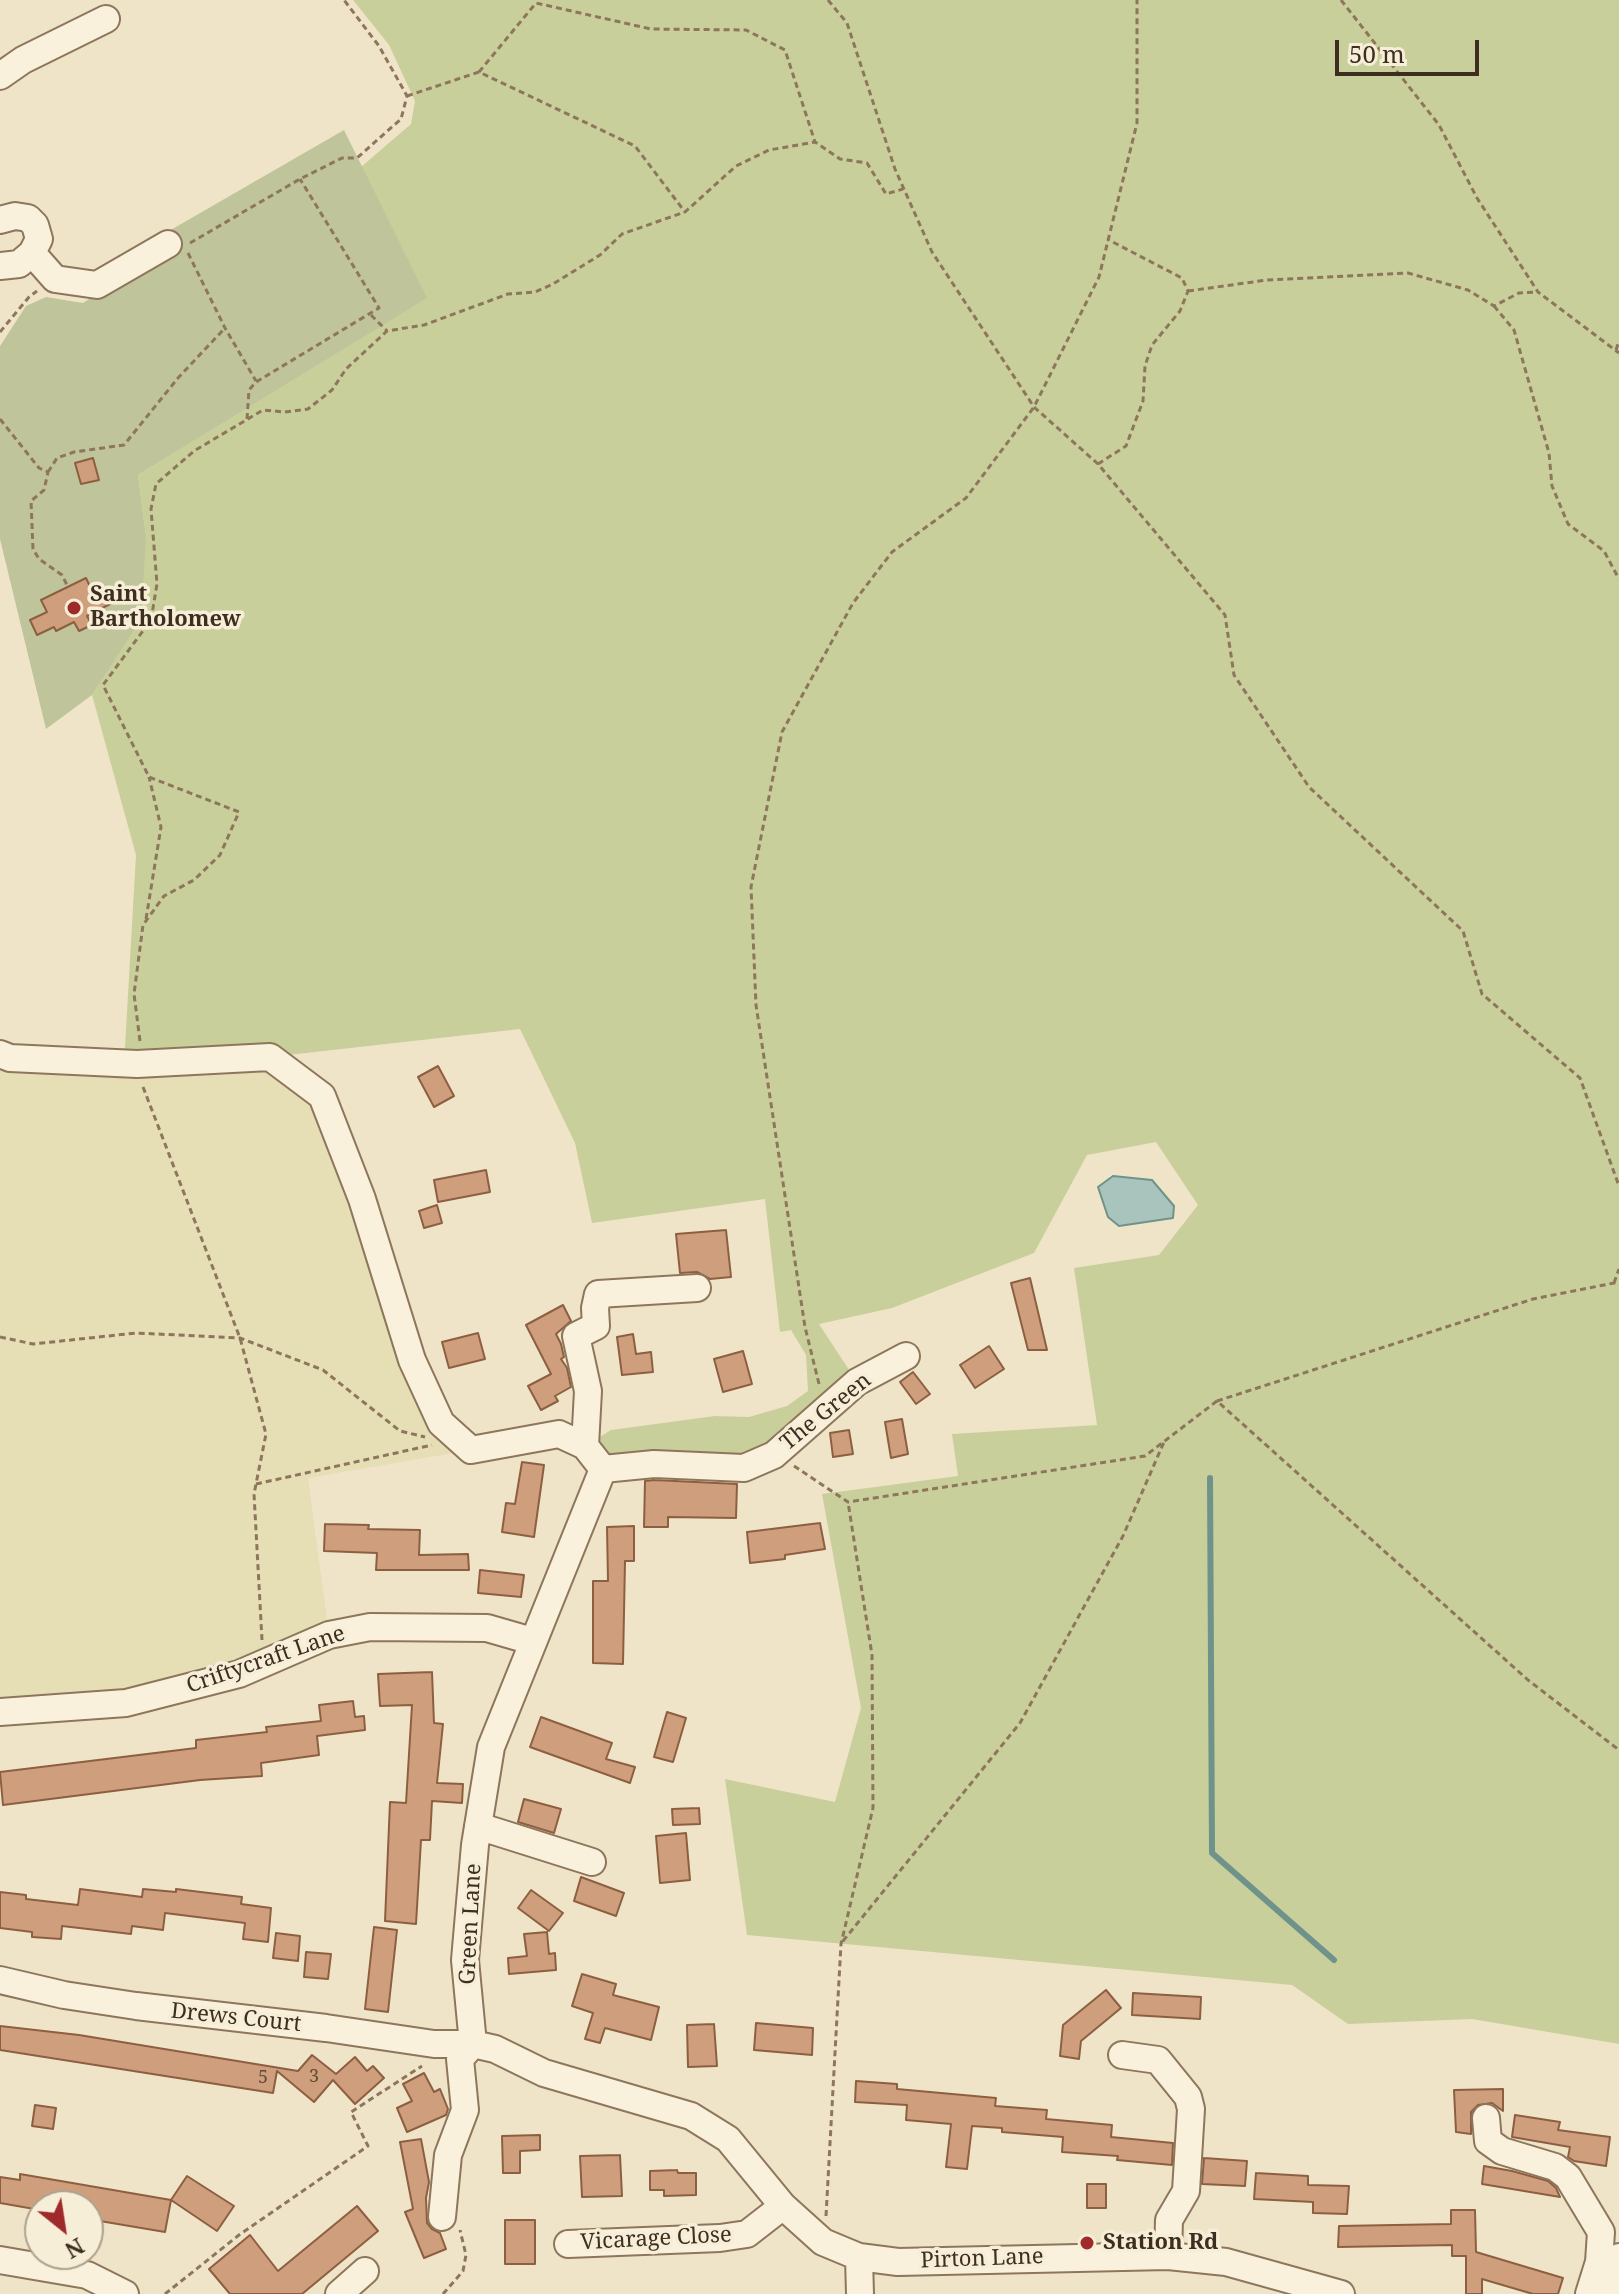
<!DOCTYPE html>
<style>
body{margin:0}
#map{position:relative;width:1619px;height:2294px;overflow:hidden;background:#f0e4c8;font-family:"Noto Serif",serif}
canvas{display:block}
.north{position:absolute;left:24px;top:2190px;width:80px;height:80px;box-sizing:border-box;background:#f7eed8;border:2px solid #ada18e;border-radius:50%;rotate:150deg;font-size:22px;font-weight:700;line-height:32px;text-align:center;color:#3d2e20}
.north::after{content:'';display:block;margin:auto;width:28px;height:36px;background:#9e2a2b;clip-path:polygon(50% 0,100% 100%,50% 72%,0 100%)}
.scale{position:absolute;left:1335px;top:40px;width:144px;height:36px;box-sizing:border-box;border:4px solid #3d2e20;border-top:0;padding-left:10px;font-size:24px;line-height:28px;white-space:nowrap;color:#3d2e20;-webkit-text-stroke:6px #f7eed8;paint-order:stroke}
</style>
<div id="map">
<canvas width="1619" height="2294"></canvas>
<div class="north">N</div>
<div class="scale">50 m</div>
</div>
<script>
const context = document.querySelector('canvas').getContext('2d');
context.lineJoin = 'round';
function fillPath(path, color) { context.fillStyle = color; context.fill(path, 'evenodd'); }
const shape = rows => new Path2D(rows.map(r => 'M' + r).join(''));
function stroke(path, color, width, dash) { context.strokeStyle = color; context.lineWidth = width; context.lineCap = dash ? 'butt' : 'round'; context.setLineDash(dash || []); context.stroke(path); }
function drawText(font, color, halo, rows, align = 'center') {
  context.font = font + ' "Noto Serif",serif'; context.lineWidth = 7; context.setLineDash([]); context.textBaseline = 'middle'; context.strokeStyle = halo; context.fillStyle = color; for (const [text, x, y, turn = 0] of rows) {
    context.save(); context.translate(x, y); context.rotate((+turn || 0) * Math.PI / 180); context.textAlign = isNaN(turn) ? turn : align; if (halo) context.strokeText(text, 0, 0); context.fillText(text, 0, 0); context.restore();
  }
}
const farmland = shape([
 [270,1057,322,1096,412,1360,471,1450,308,1478,329,1635,239,1674,0,1712,0,1058]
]);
const green = shape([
 [353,0,1619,0,1619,2044,1472,2019,1348,2024,1292,1985,747,1935,725,1779,835,1802,861,1708,822,1494,958,1476,952,1434,1097,1425,1074,1268,1159,1255,1198,1205,1156,1142,1087,1155,1034,1253,892,1308,819,1324,857,1382,774,1455,603,1469,585,1446,611,1430,715,1416,749,1417,787,1406,808,1391,806,1355,791,1330,780,1332,765,1199,592,1223,575,1143,520,1029,270,1057,124,1064,136,855,92,695,107,671,146,536,138,475,426,298,361,167,411,124,415,101,389,45]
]);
const cemetery = shape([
 [344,130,427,298,138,475,146,536,141,619,92,695,46,729,0,539,0,346,26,306,46,297,83,303,161,252,169,231]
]);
const water = shape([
 [1113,1176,1152,1180,1174,1206,1173,1218,1119,1226,1108,1217,1098,1187,1113,1176]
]);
const stream = shape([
 [1210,1478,1212,1853,1334,1960]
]);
const building = shape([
 [93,458,99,480,81,484,75,463,93,458],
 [86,578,93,593,105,588,112,603,87,616,92,625,79,631,74,622,56,631,54,627,37,635,30,620,47,612,41,600,86,578],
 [438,1066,454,1096,434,1107,418,1077,438,1066],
 [486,1170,490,1192,438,1202,434,1180,486,1170],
 [437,1205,442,1223,424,1228,419,1211,437,1205],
 [726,1230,731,1277,710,1279,697,1272,680,1273,676,1234,726,1230],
 [1030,1278,1047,1350,1028,1350,1011,1283,1030,1278],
 [563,1305,571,1321,556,1334,561,1344,564,1357,561,1359,567,1368,571,1387,555,1396,558,1401,541,1410,528,1386,551,1374,526,1325,563,1305],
 [478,1333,485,1359,449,1368,442,1342,478,1333],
 [633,1334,636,1354,651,1352,653,1372,622,1375,617,1337,633,1334],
 [989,1346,1004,1369,975,1388,960,1365,989,1346],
 [743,1351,752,1384,723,1392,714,1359,743,1351],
 [913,1372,930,1394,916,1404,900,1382,913,1372],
 [902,1419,908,1454,891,1458,885,1422,902,1419],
 [849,1430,853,1454,833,1457,830,1433,849,1430],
 [522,1462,544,1465,534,1537,502,1532,506,1503,515,1504,522,1462],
 [654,1480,737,1484,736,1518,668,1517,668,1527,644,1527,645,1481,654,1480],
 [820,1523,825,1549,785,1555,785,1559,750,1563,747,1532,820,1523],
 [325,1524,369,1525,368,1529,420,1530,419,1555,468,1554,469,1570,376,1570,377,1553,324,1551,325,1524],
 [634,1526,634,1561,625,1561,623,1664,593,1663,593,1581,608,1581,607,1527,634,1526],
 [480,1570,524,1575,521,1597,478,1593,480,1570],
 [432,1672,434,1723,443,1724,437,1783,463,1784,462,1803,432,1801,430,1840,421,1840,416,1924,385,1921,390,1802,406,1803,412,1705,380,1706,378,1674,432,1672],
 [353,1701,355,1717,364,1716,365,1730,317,1736,319,1755,261,1763,262,1776,200,1780,3,1805,0,1772,196,1748,196,1740,267,1732,266,1727,321,1721,319,1705,353,1701],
 [667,1712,686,1718,673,1762,654,1757,667,1712],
 [541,1717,612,1743,606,1759,635,1767,630,1783,530,1747,541,1717],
 [524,1799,561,1809,554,1833,518,1822,524,1799],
 [699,1808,700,1824,673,1825,672,1809,699,1808],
 [686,1833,690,1880,660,1883,656,1836,686,1833],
 [581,1877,624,1893,616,1916,574,1901,581,1877],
 [80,1889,142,1897,143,1889,176,1892,176,1889,242,1897,241,1904,271,1908,268,1942,243,1939,245,1923,165,1913,163,1930,132,1926,131,1934,62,1926,61,1939,32,1937,32,1932,0,1928,0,1892,26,1895,26,1899,78,1905,80,1889],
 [531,1890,563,1913,549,1931,518,1908,531,1890],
 [374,1927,397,1930,388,2012,365,2009,374,1927],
 [547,1932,549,1954,555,1953,556,1970,509,1974,508,1958,527,1956,524,1934,547,1932],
 [276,1933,300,1936,298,1961,273,1958,276,1933],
 [306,1952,331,1954,328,1979,304,1977,306,1952],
 [582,1974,616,1984,613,1995,659,2007,651,2040,605,2028,600,2043,585,2039,593,2013,572,2006,582,1974],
 [1106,1990,1121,2008,1081,2041,1079,2059,1060,2056,1063,2025,1106,1990],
 [1133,1993,1201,1997,1200,2019,1132,2015,1133,1993],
 [756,2023,813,2028,812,2055,754,2050,756,2023],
 [714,2024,717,2066,688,2067,687,2025,714,2024],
 [0,2026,79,2035,298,2071,312,2055,336,2074,355,2057,367,2071,373,2066,384,2078,355,2104,333,2080,314,2102,277,2071,273,2093,0,2050,0,2026],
 [424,2073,434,2092,440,2089,448,2109,446,2115,407,2132,397,2108,412,2101,403,2084,424,2073],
 [856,2081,897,2084,897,2089,996,2098,995,2106,1047,2110,1046,2119,1112,2125,1111,2137,1173,2143,1172,2165,1117,2160,1118,2156,1062,2152,1063,2137,1002,2132,1002,2128,972,2126,967,2169,946,2167,951,2124,906,2120,907,2105,855,2102,856,2081],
 [1503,2089,1503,2111,1492,2103,1478,2105,1471,2112,1471,2134,1456,2132,1454,2090,1503,2089],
 [35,2105,56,2108,53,2129,32,2126,35,2105],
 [1515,2115,1560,2122,1558,2130,1610,2137,1606,2166,1574,2161,1568,2157,1570,2147,1512,2137,1515,2115],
 [540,2135,540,2150,520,2151,520,2173,503,2173,502,2136,540,2135],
 [421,2139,429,2182,426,2198,427,2223,432,2229,440,2233,446,2249,424,2258,405,2212,413,2209,400,2142,421,2139],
 [620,2155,622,2196,582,2197,580,2156,620,2155],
 [1204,2158,1247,2161,1245,2186,1202,2184,1204,2158],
 [1484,2166,1512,2171,1548,2181,1556,2188,1560,2197,1482,2184,1484,2166],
 [677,2170,678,2173,696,2173,696,2195,664,2196,664,2190,650,2190,650,2171,677,2170],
 [1256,2173,1308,2176,1308,2185,1349,2186,1347,2214,1313,2213,1313,2202,1254,2199,1256,2173],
 [20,2174,171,2200,187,2176,234,2206,217,2231,171,2200,165,2232,88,2219,88,2206,40,2206,40,2210,0,2203,0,2177,20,2180,20,2174],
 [1087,2184,1106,2184,1106,2208,1087,2208,1087,2184],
 [357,2206,378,2231,302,2294,230,2294,209,2269,250,2235,278,2271,357,2206],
 [1451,2210,1475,2210,1476,2252,1563,2278,1558,2294,1533,2294,1482,2279,1482,2294,1466,2294,1466,2256,1452,2256,1452,2245,1338,2247,1339,2226,1451,2224,1451,2210],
 [505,2220,535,2220,535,2264,505,2264,505,2220]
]);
const path = shape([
 [828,0,847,23,895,169,932,252,1034,407,1098,464,1225,615,1234,675,1309,787,1463,931,1482,994,1580,1078,1619,1186],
 [1341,0,1439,125,1477,198,1538,292,1619,353],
 [479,72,536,3,651,29,746,30,785,50,815,142],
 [407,96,479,72,635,146,685,212],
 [190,243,300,179,342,158,357,158,401,119,407,96,379,46,344,0],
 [188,253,225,328,256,381],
 [1188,291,1267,280,1408,273,1468,290,1494,306,1519,293,1538,292],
 [1494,306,1514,330,1549,453,1552,486,1568,524,1604,551,1619,579],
 [371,315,387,331],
 [0,332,29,297,37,291],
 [1616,350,1619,341],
 [0,419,39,468,48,472,44,490,31,501,33,549,39,559,62,575,67,585],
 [247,419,249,390,256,382,379,308,300,179],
 [1098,464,1126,446,1143,401,1145,366,1152,345,1180,311,1188,291,1182,278,1107,239],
 [48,472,57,458,74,452,124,445,178,378,225,328],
 [146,919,161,827,149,777],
 [140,1041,134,994,143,925,164,896,194,880,220,855,239,812,149,777,103,685,151,620,157,584,151,509,156,484,194,451,263,410,285,412,308,409,332,390,346,369,387,331,424,325,508,294,535,292,553,284,600,255,622,234,685,212,736,166,769,150,815,142,840,159,867,163,886,194,903,189],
 [143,1087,240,1338,266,1434,254,1494,262,1640],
 [1614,1283,1619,1269],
 [0,1337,33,1344,136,1333,240,1338,323,1370,400,1431,425,1437],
 [819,1384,805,1327,756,1005,751,887,782,732,853,603,892,552,966,498,1034,407,1099,277,1137,123,1137,0],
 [1217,1401,1533,1299,1619,1282],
 [794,1466,848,1502,1145,1456,1217,1401,1528,1680,1619,1750],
 [256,1484,432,1445],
 [843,1941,1020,1723,1123,1536,1164,1442],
 [826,2216,841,1944,873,1808,872,1655,848,1502],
 [165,2294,239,2235,368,2146,351,2112,422,2066],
 [443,2294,463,2271,466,2255,460,2230]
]);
const minor = shape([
 [0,76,23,60,106,19],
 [0,220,15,216,28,218,35,225,39,239,32,253,55,279,97,285,168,244],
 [0,266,19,264,32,253],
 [0,1054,10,1058,137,1064,270,1057,322,1096,362,1199,412,1360,441,1423,471,1450,559,1434,585,1446,603,1469],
 [585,1446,588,1391,576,1336,596,1326,595,1308,598,1294,697,1288],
 [603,1469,654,1464,744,1468,774,1455,857,1382,906,1356],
 [0,1712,126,1703,239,1674,329,1635,370,1627,487,1628,532,1641],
 [478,1826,592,1862],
 [0,1980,64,1995,136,2006,326,2028,434,2044,473,2044,495,2049,544,2073,691,2116,728,2139,783,2206,823,2242,859,2257,898,2262,1168,2256,1226,2262,1341,2294],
 [473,2044,465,1960,475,1845,491,1747,603,1469],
 [1122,2055,1158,2060,1188,2097,1191,2109,1186,2191,1169,2220,1168,2256],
 [1486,2118,1488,2141,1502,2151,1555,2167,1568,2177,1601,2232,1599,2262,1589,2294],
 [442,2217,448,2155,465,2110,460,2059,473,2044],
 [568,2244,720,2238,747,2234,783,2206],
 [859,2257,860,2294],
 [0,2260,87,2275,125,2294],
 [339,2294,365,2271],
 [1615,2294,1615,2271,1619,2257]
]);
const markers = [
 [74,608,8,"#9e2a2b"],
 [1087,2243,8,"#9e2a2b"]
];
const numberNames = [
 ["3",314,2077],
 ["5",263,2078]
];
const poiNames = [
 ["Saint",90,595],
 ["Bartholomew",90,620],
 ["Station Rd",1103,2243]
];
const streetNames = [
 ["The Green",826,1412,-39],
 ["Criftycraft Lane",266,1660,-19],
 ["Green Lane",471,1924,-87],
 ["Drews Court",236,2018,6],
 ["Vicarage Close",656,2239,-3],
 ["Pirton Lane",982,2259,-2]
];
fillPath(farmland, '#e6deb5');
fillPath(green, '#c9cf9b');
fillPath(cemetery, '#bfc49a');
fillPath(water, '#a9c4bc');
stroke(water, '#6f938a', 2);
stroke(stream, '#6f938a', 6);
fillPath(building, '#cf9f7d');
stroke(building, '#8d5f41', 2);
stroke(minor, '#8d765c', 30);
stroke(path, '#8d765c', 3, [6, 4]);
stroke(minor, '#faf1dc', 26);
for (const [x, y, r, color] of markers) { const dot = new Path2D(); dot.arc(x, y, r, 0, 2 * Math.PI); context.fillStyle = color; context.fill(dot); stroke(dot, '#f7eed8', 3); }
drawText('18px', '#624a37', null, numberNames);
drawText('bold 22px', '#3d2e20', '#f7eed8', poiNames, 'left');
drawText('22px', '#3d2e20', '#f7eed8', streetNames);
</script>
